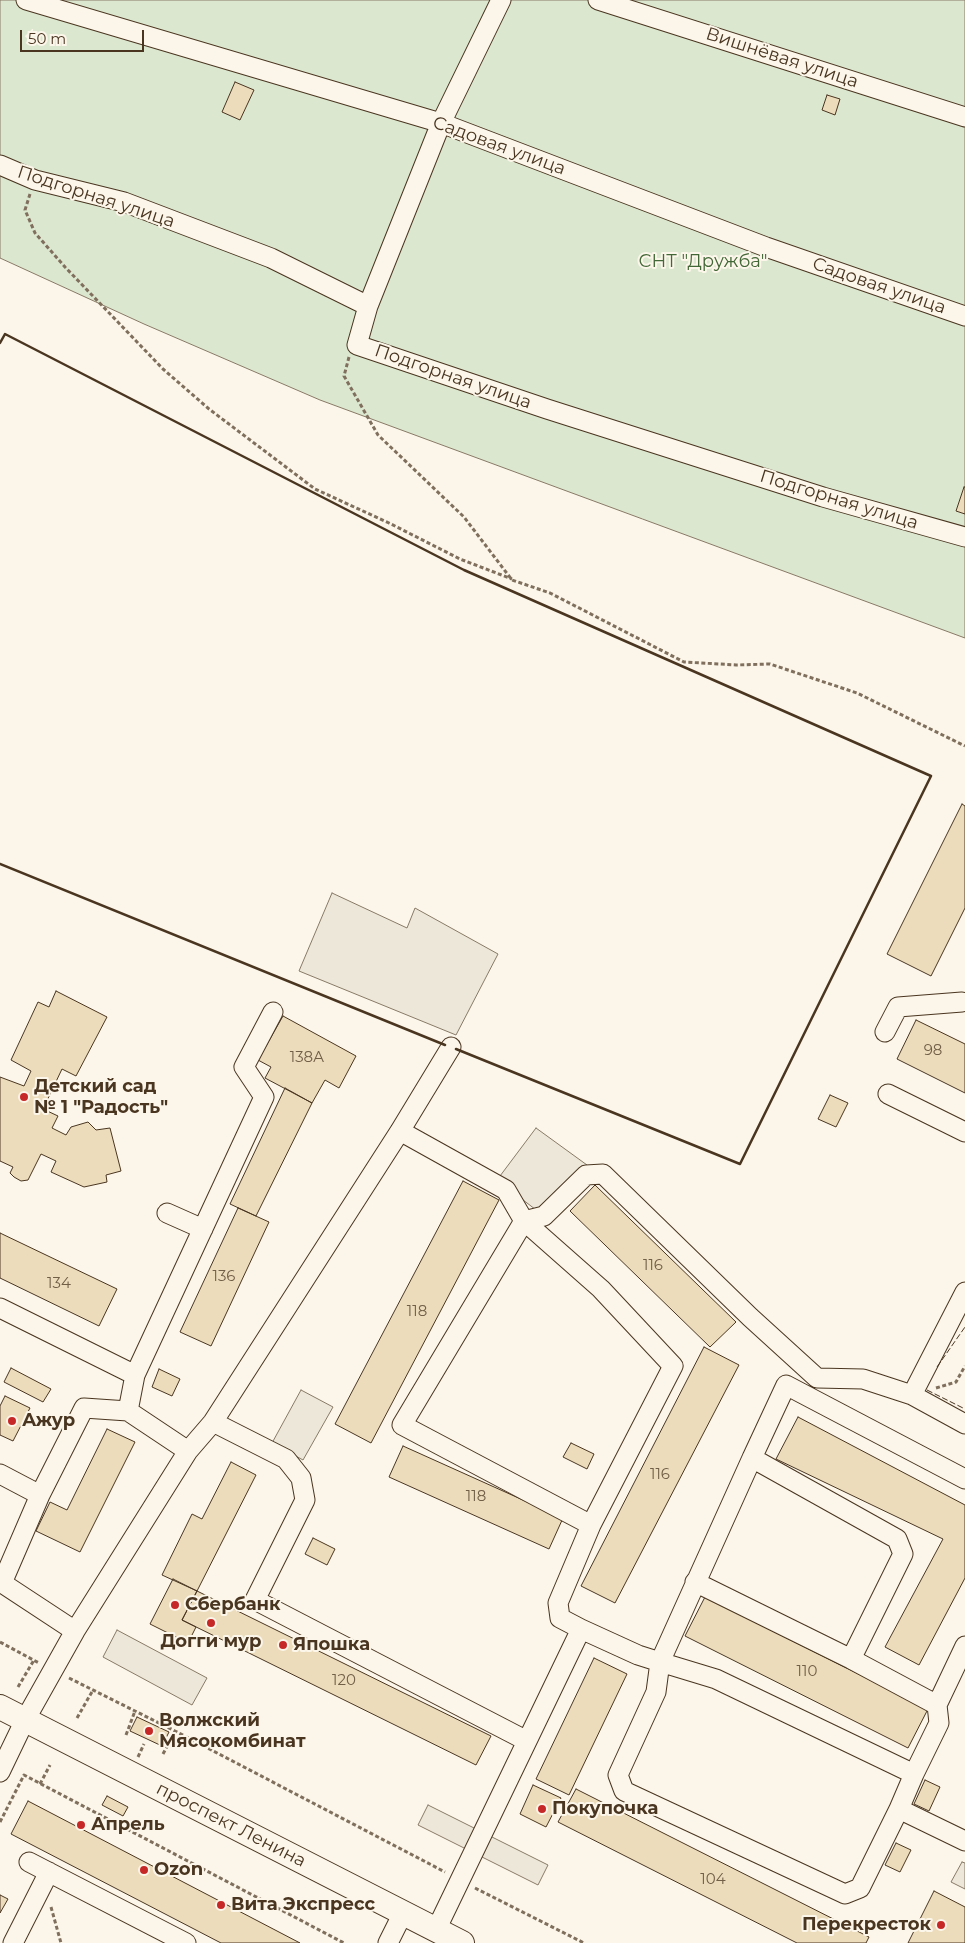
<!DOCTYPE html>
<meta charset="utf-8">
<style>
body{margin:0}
#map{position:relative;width:965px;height:1943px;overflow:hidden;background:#fbf6e9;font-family:Montserrat,sans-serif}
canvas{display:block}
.scale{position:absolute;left:20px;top:30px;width:124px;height:22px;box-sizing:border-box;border:2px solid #4a3520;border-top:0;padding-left:6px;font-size:15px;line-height:18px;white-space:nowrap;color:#4a3520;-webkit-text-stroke:4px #fbf6e9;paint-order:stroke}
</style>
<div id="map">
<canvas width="965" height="1943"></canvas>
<div class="scale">50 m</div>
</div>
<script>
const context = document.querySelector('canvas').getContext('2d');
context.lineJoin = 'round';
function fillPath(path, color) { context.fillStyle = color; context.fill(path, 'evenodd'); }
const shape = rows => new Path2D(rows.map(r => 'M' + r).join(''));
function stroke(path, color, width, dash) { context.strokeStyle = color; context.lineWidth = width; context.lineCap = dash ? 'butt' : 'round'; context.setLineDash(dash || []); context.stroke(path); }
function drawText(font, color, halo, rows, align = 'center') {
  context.font = font + ' Montserrat,sans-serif'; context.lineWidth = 4; context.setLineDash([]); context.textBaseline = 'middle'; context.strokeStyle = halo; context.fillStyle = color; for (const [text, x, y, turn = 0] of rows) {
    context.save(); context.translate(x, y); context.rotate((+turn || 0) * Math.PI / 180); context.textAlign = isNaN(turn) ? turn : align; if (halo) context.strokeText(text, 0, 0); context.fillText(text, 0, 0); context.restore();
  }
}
const green = shape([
 [0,0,965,0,965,638,320,400,144,324,0,258,0,0]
]);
const parking = shape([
 [332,893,407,928,415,908,498,954,456,1035,299,971,332,893],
 [536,1128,587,1165,544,1216,497,1180,536,1128],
 [301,1390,333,1407,303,1460,272,1443,301,1390],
 [117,1630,207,1678,192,1705,103,1657,117,1630],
 [428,1805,548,1865,538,1885,418,1825,428,1805],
 [962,1862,965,1863,965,1889,951,1882,962,1862]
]);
const building = shape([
 [235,82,254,90,240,120,222,112,235,82],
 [827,95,840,99,835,115,822,110,827,95],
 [964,487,965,487,965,514,956,511,964,487],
 [962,804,965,806,965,908,931,976,887,954,962,804],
 [56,991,107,1017,76,1076,62,1069,43,1109,58,1116,52,1128,66,1135,71,1127,88,1122,96,1130,110,1128,121,1171,106,1175,107,1182,84,1187,51,1172,56,1161,41,1154,28,1180,21,1181,14,1177,10,1173,13,1167,0,1161,0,1077,24,1086,31,1071,11,1060,38,1002,49,1007,56,991],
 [283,1016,356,1056,339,1088,325,1080,312,1103,265,1078,271,1067,258,1060,283,1016],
 [916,1020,965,1044,965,1093,897,1059,916,1020],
 [285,1088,312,1103,256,1216,230,1204,285,1088],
 [830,1095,848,1103,836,1127,818,1119,830,1095],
 [463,1181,499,1200,371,1443,335,1424,463,1181],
 [595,1185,736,1322,710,1347,570,1211,595,1185],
 [238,1208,269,1222,211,1346,180,1332,238,1208],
 [0,1233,117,1289,99,1326,0,1278,0,1233],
 [704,1347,739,1365,615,1603,581,1586,704,1347],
 [11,1368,51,1389,43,1402,4,1382,11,1368],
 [159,1369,180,1379,172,1396,152,1387,159,1369],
 [5,1396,30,1408,13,1441,0,1435,0,1406,5,1396],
 [798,1417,965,1505,965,1578,919,1665,885,1647,943,1539,776,1459,798,1417],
 [107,1429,135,1442,80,1552,36,1531,50,1502,67,1510,107,1429],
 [571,1443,594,1454,587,1469,563,1457,571,1443],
 [403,1446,563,1518,549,1549,389,1477,403,1446],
 [231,1462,256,1475,197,1591,162,1575,192,1514,202,1519,231,1462],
 [313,1538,335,1549,327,1565,305,1554,313,1538],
 [173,1579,197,1591,182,1620,196,1627,188,1643,150,1624,173,1579],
 [197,1591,491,1736,476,1765,182,1620,197,1591],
 [705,1597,928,1709,908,1748,685,1636,705,1597],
 [594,1658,627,1674,569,1795,536,1779,594,1658],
 [137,1717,169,1732,162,1746,130,1731,137,1717],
 [925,1780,940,1787,929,1811,914,1804,925,1780],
 [533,1785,561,1798,546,1827,520,1814,533,1785],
 [576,1789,869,1937,866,1943,797,1943,558,1822,576,1789],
 [107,1796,128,1807,123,1816,102,1805,107,1796],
 [28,1801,300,1943,221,1943,11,1834,28,1801],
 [896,1843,911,1850,900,1872,885,1865,896,1843],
 [934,1891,965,1907,965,1943,908,1943,934,1891],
 [0,1895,8,1899,0,1913,0,1895]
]);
const path = shape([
 [30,194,25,210,35,233,65,267,163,369,209,409,315,489,389,523,460,559,512,579],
 [349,357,344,376,378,435,464,517,512,580,550,593,684,662,736,665,770,664,857,693,965,746],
 [936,1388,956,1382,965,1366],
 [0,1642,39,1663],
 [69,1678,175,1731,445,1872],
 [18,1687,34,1660],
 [77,1718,93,1690],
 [126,1735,135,1711],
 [163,1754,175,1731],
 [138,1757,144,1744],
 [40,1784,50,1765],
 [0,1822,24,1775,344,1943],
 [475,1888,584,1943],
 [51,1907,61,1943]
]);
const minor = shape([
 [26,0,441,123,766,247,965,316],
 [598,0,965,117],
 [0,165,35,180,124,202,271,258,368,306,357,345,547,409,823,497,965,537],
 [368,306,441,123,501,0],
 [885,1032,898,1007,962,1002],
 [888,1094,965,1132],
 [400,1131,506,1190,524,1221,544,1216,586,1175,603,1174,750,1317,817,1378,863,1379,912,1395],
 [167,1213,203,1229],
 [965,1292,912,1395,965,1424],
 [0,1308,135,1375],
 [128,1411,135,1375,264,1097,244,1067,273,1012],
 [213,1422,286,1459,301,1478,305,1500,255,1600,527,1741],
 [752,1458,786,1385,965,1479],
 [0,1474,40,1495],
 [695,1582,851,1659,937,1705,939,1723,914,1774],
 [581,1629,560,1618,558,1603,591,1525,673,1366,601,1289,524,1221,402,1425,591,1525],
 [75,1631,2,1583,40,1495,84,1408,128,1411,188,1451],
 [851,1659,903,1554,897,1539,752,1458,660,1662,716,1679,914,1774,899,1809,965,1841],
 [937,1705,965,1646],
 [0,1772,25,1720,75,1631,188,1451,213,1422,400,1131,451,1047],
 [29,1862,186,1943],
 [436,1930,581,1629,638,1655,660,1662,656,1692,618,1775,624,1791,845,1894,860,1888,899,1809],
 [13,1943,49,1872],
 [388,1943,403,1913]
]);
const major = shape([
 [0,1707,462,1943]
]);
const fence = shape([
 [937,1367,965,1327],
 [927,1390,965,1409]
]);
const wall = shape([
 [0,343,5,334,464,570,931,776,740,1164,456,1049],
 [0,864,445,1045]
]);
const markers = [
 [24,1097,5,"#c62828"],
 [12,1421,5,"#c62828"],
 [175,1605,5,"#c62828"],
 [211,1623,5,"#c62828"],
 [283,1645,5,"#c62828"],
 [149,1731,5,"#c62828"],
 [542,1809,5,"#c62828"],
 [81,1825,5,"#c62828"],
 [144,1870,5,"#c62828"],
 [221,1905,5,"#c62828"],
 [941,1925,5,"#c62828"]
];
const numberNames = [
 ["98",933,1051],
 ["138А",307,1058],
 ["116",653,1266],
 ["136",224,1277],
 ["134",59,1284],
 ["118",417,1312],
 ["116",660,1475],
 ["118",476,1497],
 ["110",807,1672],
 ["120",344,1681],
 ["104",713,1880]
];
const streetNames = [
 ["Вишнёвая улица",782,58,18],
 ["Садовая улица",499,146,20],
 ["Подгорная улица",96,197,18],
 ["Садовая улица",879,286,19],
 ["Подгорная улица",453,377,19],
 ["Подгорная улица",839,500,17],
 ["проспект Ленина",231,1825,27]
];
const parkNames = [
 ["СНТ \"Дружба\"",703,262]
];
const poiNames = [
 ["Детский сад",34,1087],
 ["№ 1 \"Радость\"",34,1108],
 ["Ажур",22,1421],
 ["Сбербанк",185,1605],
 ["Догги мур",211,1642,"center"],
 ["Япошка",293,1645],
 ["Волжский",159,1721],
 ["Мясокомбинат",159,1742],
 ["Покупочка",552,1809],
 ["Апрель",91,1825],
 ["Ozon",154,1870],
 ["Вита Экспресс",231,1905],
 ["Перекресток",931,1925,"right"]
];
fillPath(green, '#dce7d0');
stroke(green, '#887966', 1);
fillPath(parking, '#ede7d9');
stroke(parking, '#887966', 1);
fillPath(building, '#ecdcbc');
stroke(building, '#4a3520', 1);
stroke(minor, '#4a3520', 21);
stroke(major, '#4a3520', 26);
stroke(path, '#7f6f5c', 3, [4, 2.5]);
stroke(minor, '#fbf6e9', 19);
stroke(major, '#fbf6e9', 24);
stroke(fence, '#4a3520', 1, [6, 2.5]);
stroke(wall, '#4a3520', 2.5);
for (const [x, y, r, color] of markers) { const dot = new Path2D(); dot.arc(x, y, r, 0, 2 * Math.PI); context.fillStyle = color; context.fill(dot); stroke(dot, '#fbf6e9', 2); }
drawText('15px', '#725f47', null, numberNames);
drawText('18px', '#4a3520', '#fbf6e9', streetNames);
drawText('18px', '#436837', '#fbf6e9', parkNames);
drawText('bold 18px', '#4a3520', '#fbf6e9', poiNames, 'left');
</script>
